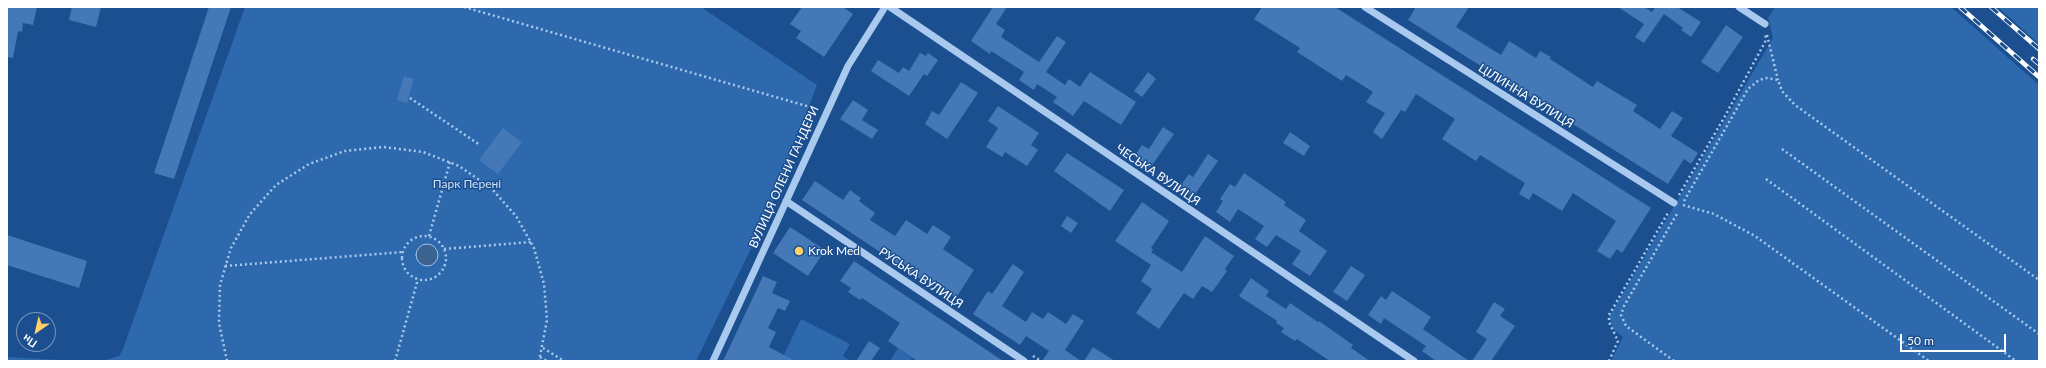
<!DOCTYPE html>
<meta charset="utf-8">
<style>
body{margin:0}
#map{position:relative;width:2046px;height:368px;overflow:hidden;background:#1b4f8f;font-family:Lato,sans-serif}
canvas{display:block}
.frame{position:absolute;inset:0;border:8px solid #fff;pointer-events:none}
.north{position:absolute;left:16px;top:312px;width:40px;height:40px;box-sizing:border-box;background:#1b4f8f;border:1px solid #7695bc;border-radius:50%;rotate:214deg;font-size:11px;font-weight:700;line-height:16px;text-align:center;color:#fff}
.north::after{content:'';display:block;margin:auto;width:14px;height:18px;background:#ffd166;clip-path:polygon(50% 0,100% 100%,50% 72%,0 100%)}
.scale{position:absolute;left:1900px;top:334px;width:106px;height:18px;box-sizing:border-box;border:2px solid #fff;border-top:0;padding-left:5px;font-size:12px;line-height:14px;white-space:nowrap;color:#fff;-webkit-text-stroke:3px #1b4f8f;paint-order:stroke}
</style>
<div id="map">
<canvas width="2046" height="368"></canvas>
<div class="frame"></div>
<div class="north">Пн</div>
<div class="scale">50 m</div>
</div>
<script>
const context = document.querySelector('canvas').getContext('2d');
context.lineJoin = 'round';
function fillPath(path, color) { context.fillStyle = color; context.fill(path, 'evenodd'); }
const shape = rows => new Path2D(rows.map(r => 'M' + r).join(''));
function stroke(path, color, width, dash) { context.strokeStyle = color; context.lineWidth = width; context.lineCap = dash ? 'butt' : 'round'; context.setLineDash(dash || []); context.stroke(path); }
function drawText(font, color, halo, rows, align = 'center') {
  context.font = font + ' Lato,sans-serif'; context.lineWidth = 3; context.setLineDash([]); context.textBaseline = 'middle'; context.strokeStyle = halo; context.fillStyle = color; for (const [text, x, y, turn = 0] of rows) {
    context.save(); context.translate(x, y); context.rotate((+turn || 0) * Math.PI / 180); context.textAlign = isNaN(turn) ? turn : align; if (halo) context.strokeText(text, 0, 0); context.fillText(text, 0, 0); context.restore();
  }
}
const green = shape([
 [245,7,701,7,817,85,770,210,696,361,102,361,119,356,123,349],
 [1775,7,1951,7,2039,85,2039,361,1611,361,1623,337,1614,330,1609,317,1773,38,1768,18],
 [1998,7,2037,7,2039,9,2039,44],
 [801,319,850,344,843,356,850,361,781,361],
 [898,348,912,358,910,361,890,361],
 [7,357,76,361,7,361]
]);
const water = shape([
 '416 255a11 11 0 1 1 22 0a11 11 0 1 1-22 0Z'
]);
const building = shape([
 [7,7,37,7,33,25,23,23,22,32,18,31,13,58,7,57],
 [72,7,101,7,96,27,69,20],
 [209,7,231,7,174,179,154,173],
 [802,7,843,7,853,14,824,57,796,38,801,31,790,24],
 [993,7,1007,7,996,24,1005,30,1001,37,1039,62,1057,36,1066,42,1046,72,1065,85,1069,79,1080,87,1090,72,1136,102,1121,125,1084,101,1073,116,1053,102,1057,97,1037,84,1034,90,1019,80,1024,72,991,51,990,54,971,41],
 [1262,7,1335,7,1651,208,1622,253,1617,249,1610,259,1597,251,1616,221,1573,193,1562,211,1533,193,1529,200,1519,194,1525,183,1480,155,1476,161,1442,139,1455,119,1416,94,1405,112,1401,110,1382,139,1373,132,1385,113,1366,102,1373,92,1346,75,1342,81,1297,52,1300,48,1254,19],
 [1416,7,1469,7,1456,27,1501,55,1509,41,1536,58,1540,51,1551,57,1550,59,1593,87,1597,81,1637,105,1633,111,1660,129,1672,111,1683,118,1671,136,1698,153,1691,164,1684,159,1668,184,1408,20],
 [1618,7,1644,7,1652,12,1655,8,1653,7,1677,7,1701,22,1691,37,1681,30,1683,28,1664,14,1644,43,1635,37,1644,24],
 [1726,25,1743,37,1718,73,1701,62],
 [920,53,926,56,928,53,938,60,927,76,924,74,909,96,871,71,878,60,899,73,903,67,909,71],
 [1148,72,1156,79,1142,97,1134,91],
 [404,76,414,79,407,103,397,100],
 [961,82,978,93,947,139,925,124,932,111,939,115],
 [853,100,868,110,862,120,878,130,872,139,840,119],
 [998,106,1039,133,1031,145,1038,150,1027,166,1005,152,1002,157,986,147,998,128,988,121],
 [1163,127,1174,134,1150,168,1134,157,1142,145,1149,149],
 [503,128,522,142,498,174,479,160],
 [1290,132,1310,146,1304,156,1283,143],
 [1067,153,1124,190,1110,211,1054,171],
 [1208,154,1218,161,1193,197,1179,188,1189,174,1193,177],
 [1244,173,1286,202,1284,205,1306,220,1299,231,1327,251,1310,276,1292,264,1301,251,1276,235,1267,247,1255,239,1264,226,1238,209,1230,222,1216,212,1223,201,1220,199,1230,184,1235,187],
 [815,181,843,200,850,190,861,198,859,201,875,213,870,220,895,236,906,220,927,234,933,225,951,237,943,249,974,270,956,298,924,277,922,280,802,200],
 [1142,202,1169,221,1151,248,1153,250,1151,252,1182,272,1205,236,1234,256,1225,269,1227,271,1212,292,1202,286,1193,299,1184,293,1159,329,1136,313,1152,289,1141,281,1151,265,1115,241],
 [1067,216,1078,223,1071,233,1061,226],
 [790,227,825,250,808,276,773,253],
 [7,235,87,261,79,288,7,265],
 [854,261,909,298,1003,361,917,361,888,341,900,323,862,298,860,300,848,292,851,288,840,281],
 [1013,264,1024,272,1002,306,1026,322,1032,312,1043,319,1048,312,1066,324,1073,314,1084,321,1065,350,1081,361,1042,361,1049,351,1026,336,1020,345,973,314,988,291,992,294],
 [1351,266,1365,275,1347,301,1333,292],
 [763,276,777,282,772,293,790,301,785,311,778,308,768,328,776,332,769,347,795,361,723,361],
 [1251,278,1269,291,1266,296,1286,309,1290,303,1318,322,1319,321,1353,345,1351,348,1370,361,1330,361,1297,339,1295,341,1281,332,1284,328,1276,323,1277,321,1239,296],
 [1392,291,1431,317,1423,329,1469,361,1436,361,1422,351,1426,346,1384,318,1381,324,1368,315,1381,296,1386,300],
 [1494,302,1505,309,1500,316,1515,326,1491,361,1472,361,1487,339,1476,332],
 [869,341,880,348,871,361,856,361],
 [1093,347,1115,361,1084,361]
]);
const path = shape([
 [464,7,817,109],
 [1767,35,1778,80],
 [410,98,480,145],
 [1782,149,2039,334],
 [1766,179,2016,361],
 [1679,195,1725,116,1765,42,1766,33],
 [1684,201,1748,89,1759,80,1767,78,1778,80,1782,91,1795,105,2039,280],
 [1683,205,1714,214,1755,236,1929,361],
 '402 258a22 22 0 1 1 44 0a22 22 0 1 1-44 0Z',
 [429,236,450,162],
 [444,249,531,242],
 [225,266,403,252],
 [543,348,564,361],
 [1033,356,1041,361],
 [540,357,547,361],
 [227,361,219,323,220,285,231,248,250,214,276,185,309,164,345,151,384,147,423,152,459,166,491,188,516,216,534,248,544,284,547,320,539,361],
 [395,361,418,279],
 [1609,361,1618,341,1609,322,1609,315,1669,211],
 [1674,361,1626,326,1621,315,1624,306,1678,212]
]);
const minor = shape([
 [890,7,1414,361],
 [1365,7,1674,203],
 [1739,7,1765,24],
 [786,201,1024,361],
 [713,361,848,66,885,7]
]);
const rail = shape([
 [1960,7,2039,77],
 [1991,7,2039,49],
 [2033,59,2039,64]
]);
const markers = [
 [799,251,5,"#ffd166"]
];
const streetNames = [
 ["ЦІЛИННА ВУЛИЦЯ",1526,96,32],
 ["ЧЕСЬКА ВУЛИЦЯ",1158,175,34],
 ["ВУЛИЦЯ ОЛЕНИ ГАНДЕРИ",784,177,-66],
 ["РУСЬКА ВУЛИЦЯ",921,278,34]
];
const parkNames = [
 ["Парк Перені",467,184]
];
const poiNames = [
 ["Krok Med",808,251]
];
fillPath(green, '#2e69ad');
fillPath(water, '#3c6290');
stroke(water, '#9cc4f0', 1);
fillPath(building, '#4478b7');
stroke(path, '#a9c9ee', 2.5, [2, 3]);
stroke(minor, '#a9c9ee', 7);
stroke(rail, '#fff', 4.5);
stroke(rail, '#1b4f8f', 3, [9]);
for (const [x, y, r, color] of markers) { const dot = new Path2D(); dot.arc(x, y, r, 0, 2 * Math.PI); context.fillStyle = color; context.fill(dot); stroke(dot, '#1b4f8f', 1.5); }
drawText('12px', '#fff', '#1b4f8f', streetNames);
drawText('12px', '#cfe3fa', '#1b4f8f', parkNames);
drawText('12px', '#fff', '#1b4f8f', poiNames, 'left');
</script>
